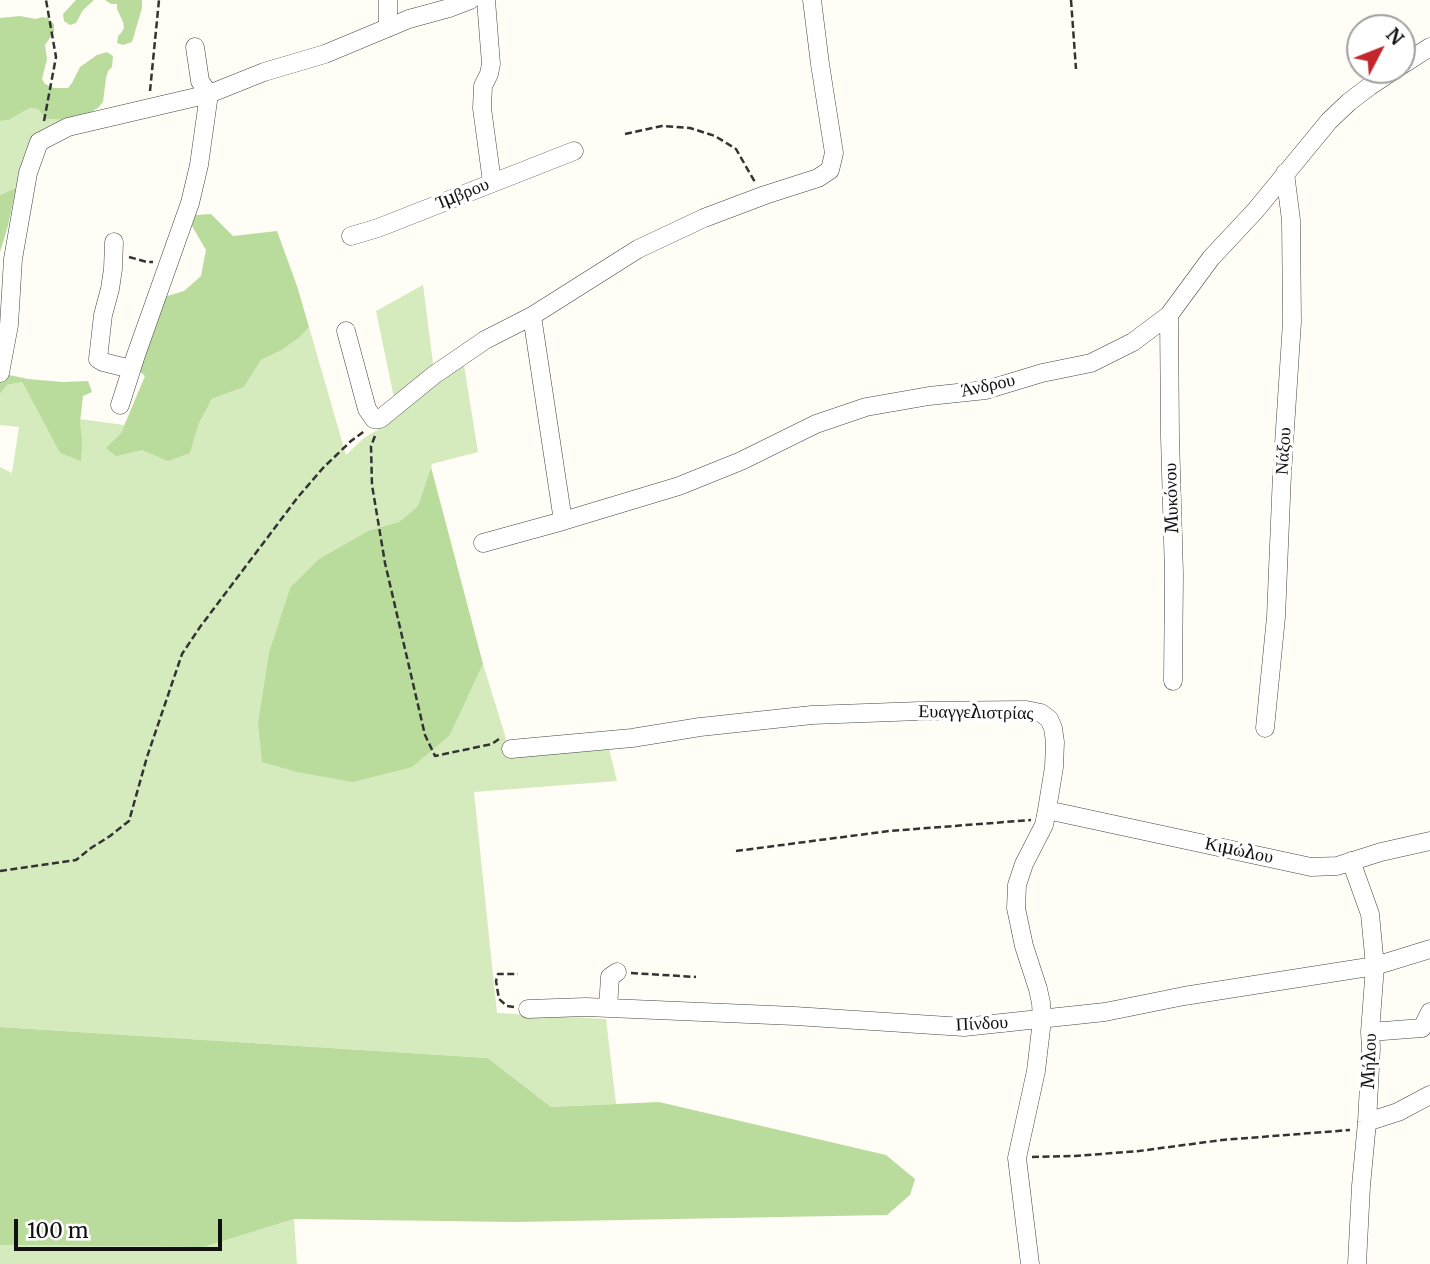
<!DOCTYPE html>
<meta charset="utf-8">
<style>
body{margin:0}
#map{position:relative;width:1430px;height:1264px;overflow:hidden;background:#fffdf5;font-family:Merriweather,serif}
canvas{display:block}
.north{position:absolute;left:1346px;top:14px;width:70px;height:70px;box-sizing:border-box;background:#fff;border:2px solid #a0a0a0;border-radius:50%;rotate:48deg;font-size:19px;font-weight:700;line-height:28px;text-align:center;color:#111}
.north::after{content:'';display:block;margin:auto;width:24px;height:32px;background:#c4262e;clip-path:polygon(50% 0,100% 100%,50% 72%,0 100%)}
.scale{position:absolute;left:14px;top:1219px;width:208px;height:32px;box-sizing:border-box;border:4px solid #111;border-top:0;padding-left:9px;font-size:21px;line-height:24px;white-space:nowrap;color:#111;-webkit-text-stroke:5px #fff;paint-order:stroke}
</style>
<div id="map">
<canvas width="1430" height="1264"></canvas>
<div class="north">N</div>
<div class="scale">100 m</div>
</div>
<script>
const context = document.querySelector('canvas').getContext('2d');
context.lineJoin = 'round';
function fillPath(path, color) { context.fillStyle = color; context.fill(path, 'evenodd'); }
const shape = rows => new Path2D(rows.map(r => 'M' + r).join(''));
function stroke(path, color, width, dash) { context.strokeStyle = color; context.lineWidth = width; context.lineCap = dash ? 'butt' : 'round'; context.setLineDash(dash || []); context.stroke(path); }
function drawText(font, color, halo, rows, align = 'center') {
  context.font = font + ' Merriweather,serif'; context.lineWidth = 7; context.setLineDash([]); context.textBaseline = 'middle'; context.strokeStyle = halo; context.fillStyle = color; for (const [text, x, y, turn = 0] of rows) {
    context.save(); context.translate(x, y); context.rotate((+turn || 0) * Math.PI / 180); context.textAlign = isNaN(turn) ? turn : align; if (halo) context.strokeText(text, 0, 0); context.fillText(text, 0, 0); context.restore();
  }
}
const green = shape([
 [30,108,38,109,46,119,65,120,22,165,16,188,0,195,0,121,9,120],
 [423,285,435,379,463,359,478,452,432,464,418,506,399,522,370,530,290,588,269,652,258,722,450,735,483,664,505,735,508,752,608,745,617,781,474,792,497,1013,606,1019,616,1104,551,1107,488,1058,0,1027,0,467,12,473,19,427,0,425,0,394,7,385,22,382,60,453,80,422,80,419,124,425,121,433,107,448,190,452,199,423,212,399,244,387,261,360,282,350,300,337,309,327,346,455,364,438,398,417,376,311],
 [294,1219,297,1264,0,1264,0,1245,204,1247]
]);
const forest = shape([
 [76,0,94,0,83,10,76,23,70,25,64,21,63,14],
 [105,0,142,0,142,8,132,42,123,45,117,43,118,36,121,33,124,28,123,22,117,9,117,4,111,4],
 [20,16,36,19,42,17,48,18,54,24,54,32,45,45,47,59,42,79,45,84,54,88,68,88,72,83,80,67,97,55,107,52,113,56,112,67,108,71,106,78,103,102,98,108,85,115,76,115,73,118,65,120,46,119,38,109,30,108,9,120,0,121,0,18],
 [16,188,8,226,0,252,0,195],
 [211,214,233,236,277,231,297,286,309,327,300,337,282,350,261,360,244,387,212,399,199,423,190,453,168,461,142,450,116,456,106,448,121,433,145,376,137,369,164,297,184,291,201,276,206,250,192,226,195,215],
 [0,373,28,379,63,382,88,381,92,392,83,396,80,422,82,442,81,461,60,453,22,382,7,385,0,394],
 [431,467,483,664,450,735,412,767,353,782,297,772,262,762,258,722,269,652,290,588,319,559,370,530,399,522,418,506],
 [0,1027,488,1058,551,1107,659,1102,886,1155,915,1179,910,1195,887,1215,516,1222,294,1219,204,1247,0,1245]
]);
const path = shape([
 [1071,0,1076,69],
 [150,91,159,0],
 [44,121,56,57,46,0],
 [625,134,662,126,690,128,715,136,736,149,756,184],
 [129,257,147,262,153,262],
 [375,436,371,446,372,485,385,563,425,735,435,756,492,744,499,739],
 [736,851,889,831,1031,820],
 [0,871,76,860,91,848,110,836,129,821,147,757,182,654,200,627,298,497,323,468,351,441,366,430],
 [631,973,696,977],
 [514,1007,507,1006,499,999,496,981,498,974,518,974],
 [1032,1157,1075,1156,1139,1151,1222,1140,1350,1130]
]);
const minor = shape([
 [388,0,388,28],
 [486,0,491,64,489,74,483,86,482,108,492,182],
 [1402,65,1430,47],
 [351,236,378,228,574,151],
 [114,242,113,269,110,289,103,315,98,359,103,362,131,369],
 [1169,315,1170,437,1174,574,1173,681],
 [532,316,563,521],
 [346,331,367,409,374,419,380,419,434,375,485,340,532,316,638,249,704,218,765,195,818,178,830,170,834,153,820,64,812,0],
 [0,373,9,325,13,259,28,173,39,142,68,127,209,94,264,72,325,54,409,19,449,8,470,0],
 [120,405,136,355,190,203,199,165,209,94,200,81,195,47],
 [483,543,563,521,679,486,741,461,816,424,866,407,929,396,986,390,1042,373,1091,363,1133,342,1169,315,1211,258,1255,211,1329,121,1349,102,1370,86,1394,70],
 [1265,728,1276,617,1282,474,1292,322,1291,220,1285,173],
 [511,749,632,738,700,727,812,715,920,711,1026,710,1041,713,1049,719,1053,728,1055,742,1054,767,1047,810,1044,825,1024,864,1017,885,1016,908,1024,946,1038,989,1041,1003,1042,1020,1036,1071,1017,1158,1030,1264],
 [1047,810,1311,867,1337,866,1381,852,1430,841],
 [1351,861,1370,914,1375,966,1370,1032,1371,1048,1367,1122,1361,1186,1357,1264],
 [608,1008,610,977,617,972],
 [528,1009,586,1007,795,1016,964,1027,1105,1012,1184,996,1375,966,1430,949],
 [1370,1032,1422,1028,1430,1012],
 [1367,1122,1398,1112,1430,1095]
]);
const streetNames = [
 ["Ίμβρου",463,194,-22],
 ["Άνδρου",988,386,-12],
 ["Νάξου",1284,451,-86],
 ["Μυκόνου",1172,498,-92],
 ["Ευαγγελιστρίας",976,713,1],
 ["Κιμώλου",1239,851,12],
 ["Πίνδου",982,1024,-3],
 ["Μήλου",1370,1061,-88]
];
fillPath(green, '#d5ebbd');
fillPath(forest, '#b9dc9c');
stroke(minor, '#444', 19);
stroke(path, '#333', 2.5, [7, 3.5]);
stroke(minor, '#fff', 18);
drawText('18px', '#111', '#fff', streetNames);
</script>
